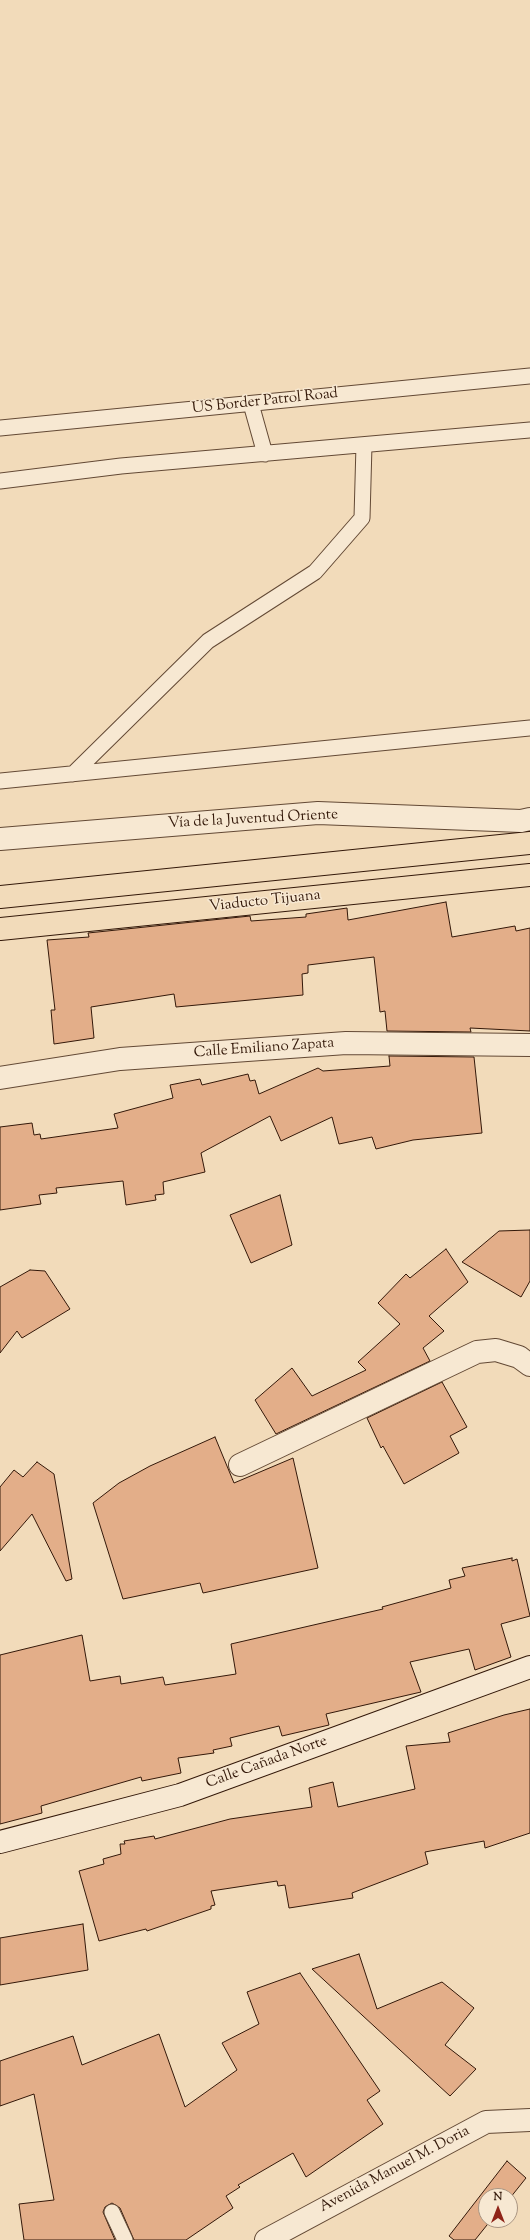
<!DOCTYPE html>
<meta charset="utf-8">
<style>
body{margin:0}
#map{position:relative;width:530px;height:2240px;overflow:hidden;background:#f2dbba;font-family:"Sorts Mill Goudy",serif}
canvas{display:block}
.north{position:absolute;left:478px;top:2188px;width:40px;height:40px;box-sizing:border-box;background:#f7e8d2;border:1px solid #a99582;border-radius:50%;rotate:0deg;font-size:11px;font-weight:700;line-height:16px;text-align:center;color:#331809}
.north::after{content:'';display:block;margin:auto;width:14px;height:18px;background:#8f2418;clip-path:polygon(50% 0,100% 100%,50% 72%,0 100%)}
</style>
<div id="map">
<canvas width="530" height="2240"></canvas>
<div class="north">N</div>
</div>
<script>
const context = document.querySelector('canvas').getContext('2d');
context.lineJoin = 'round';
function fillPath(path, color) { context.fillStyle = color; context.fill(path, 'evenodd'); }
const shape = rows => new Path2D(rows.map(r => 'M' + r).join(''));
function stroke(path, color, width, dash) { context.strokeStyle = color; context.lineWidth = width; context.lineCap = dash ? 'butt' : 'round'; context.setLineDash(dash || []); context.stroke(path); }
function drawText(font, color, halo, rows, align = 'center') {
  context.font = font + ' "Sorts Mill Goudy",serif'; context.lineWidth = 3; context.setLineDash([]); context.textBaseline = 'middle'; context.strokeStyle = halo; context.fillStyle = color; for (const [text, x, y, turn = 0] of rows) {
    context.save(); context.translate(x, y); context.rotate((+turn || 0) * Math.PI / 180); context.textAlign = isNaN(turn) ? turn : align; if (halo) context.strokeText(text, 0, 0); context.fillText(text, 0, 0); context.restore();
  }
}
const building = shape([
 [446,902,452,937,515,926,516,931,530,928,530,1031,470,1028,471,1032,387,1031,385,1011,380,1012,374,957,308,965,308,973,302,974,303,995,176,1007,174,994,91,1007,94,1038,54,1044,51,1010,55,1010,47,940,89,937,88,933,250,916,251,921,306,917,306,914,347,908,348,920,446,902],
 [389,1056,474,1057,482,1133,413,1140,376,1149,372,1137,339,1144,332,1117,281,1141,270,1116,201,1153,205,1172,163,1182,164,1194,155,1195,156,1200,126,1205,123,1181,56,1188,57,1193,39,1195,41,1204,0,1210,0,1127,32,1123,34,1135,40,1134,41,1139,118,1128,114,1114,173,1098,170,1085,200,1079,202,1085,248,1074,250,1081,255,1080,259,1094,318,1068,323,1071,390,1066,389,1056],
 [280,1195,292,1245,251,1263,230,1215,280,1195],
 [530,1230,530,1281,521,1297,462,1262,499,1231,530,1230],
 [446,1249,468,1282,429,1316,444,1331,423,1348,430,1361,276,1434,255,1400,292,1368,312,1396,366,1370,358,1362,400,1324,378,1303,406,1274,410,1278,446,1249],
 [30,1270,45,1271,70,1309,22,1338,17,1331,0,1353,0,1287,30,1270],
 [442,1382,467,1427,450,1436,459,1453,404,1484,383,1446,381,1448,367,1418,442,1382],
 [215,1437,234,1483,293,1458,318,1568,203,1593,200,1583,123,1599,93,1503,119,1483,150,1466,215,1437],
 [37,1462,54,1474,72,1579,66,1581,32,1514,0,1551,0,1487,14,1470,23,1477,37,1462],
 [512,1558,512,1561,517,1559,530,1616,501,1624,511,1657,475,1670,469,1649,410,1662,421,1692,326,1714,329,1725,282,1736,279,1726,230,1738,232,1746,213,1750,214,1753,178,1758,181,1773,142,1781,141,1777,41,1806,42,1813,0,1824,0,1655,82,1635,90,1681,120,1676,121,1684,163,1677,165,1685,236,1674,231,1644,383,1609,382,1607,451,1588,449,1580,465,1576,462,1568,512,1558],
 [530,1709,530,1833,485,1848,484,1841,425,1852,428,1864,352,1893,353,1898,289,1908,285,1885,278,1886,277,1881,211,1891,215,1905,211,1906,211,1909,147,1931,146,1929,99,1941,79,1871,104,1864,103,1859,121,1854,120,1844,125,1844,124,1841,154,1836,155,1839,230,1819,312,1807,309,1788,333,1782,338,1807,415,1789,406,1746,450,1742,448,1733,504,1715,530,1709],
 [83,1924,88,1970,0,1985,0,1938,83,1924],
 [359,1954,377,2009,442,1982,474,2008,445,2045,476,2069,450,2096,312,1969,359,1954],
 [300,1973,380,2091,367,2100,383,2124,306,2177,293,2153,238,2185,240,2187,226,2196,233,2208,186,2240,134,2240,120,2208,112,2203,105,2207,103,2212,115,2240,24,2240,19,2204,54,2200,34,2094,0,2106,0,2061,73,2036,82,2065,159,2034,185,2107,237,2070,222,2043,259,2024,247,1992,300,1973],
 [507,2161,526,2178,510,2198,510,2196,486,2196,486,2220,491,2220,475,2240,454,2240,449,2236,507,2161]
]);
const lane = shape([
 [251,404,265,454],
 [0,428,530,376],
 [0,481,121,466,530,430],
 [73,774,208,641,315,572,362,518,364,445],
 [0,781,530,728],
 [112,2212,125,2240]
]);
const street = shape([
 [0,839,318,813,521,821,530,819],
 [0,1078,120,1059,346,1043,530,1045],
 [240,1465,477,1352,496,1350,519,1357,530,1365],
 [266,2240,486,2122,530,2120]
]);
const secondary = shape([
 [0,1842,180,1795,530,1667]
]);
const highway = shape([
 [0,897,530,843],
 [0,929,530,875]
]);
const streetNames = [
 ["US Border Patrol Road",265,402,-6],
 ["Vía de la Juventud Oriente",253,820,-3],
 ["Viaducto Tijuana",265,902,-6],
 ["Calle Emiliano Zapata",264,1049,-4],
 ["Calle Cañada Norte",267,1763,-20],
 ["Avenida Manuel M. Doria",395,2170,-28]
];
fillPath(building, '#e3ae89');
stroke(building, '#331809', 1);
stroke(lane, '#634935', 17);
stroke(street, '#634935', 24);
stroke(secondary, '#331809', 24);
stroke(highway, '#331809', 24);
stroke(lane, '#f7e8d2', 15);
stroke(street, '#f7e8d2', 22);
stroke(secondary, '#f7e8d2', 22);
stroke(highway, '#f2dbba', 22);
drawText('15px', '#331809', '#f7e8d2', streetNames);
</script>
